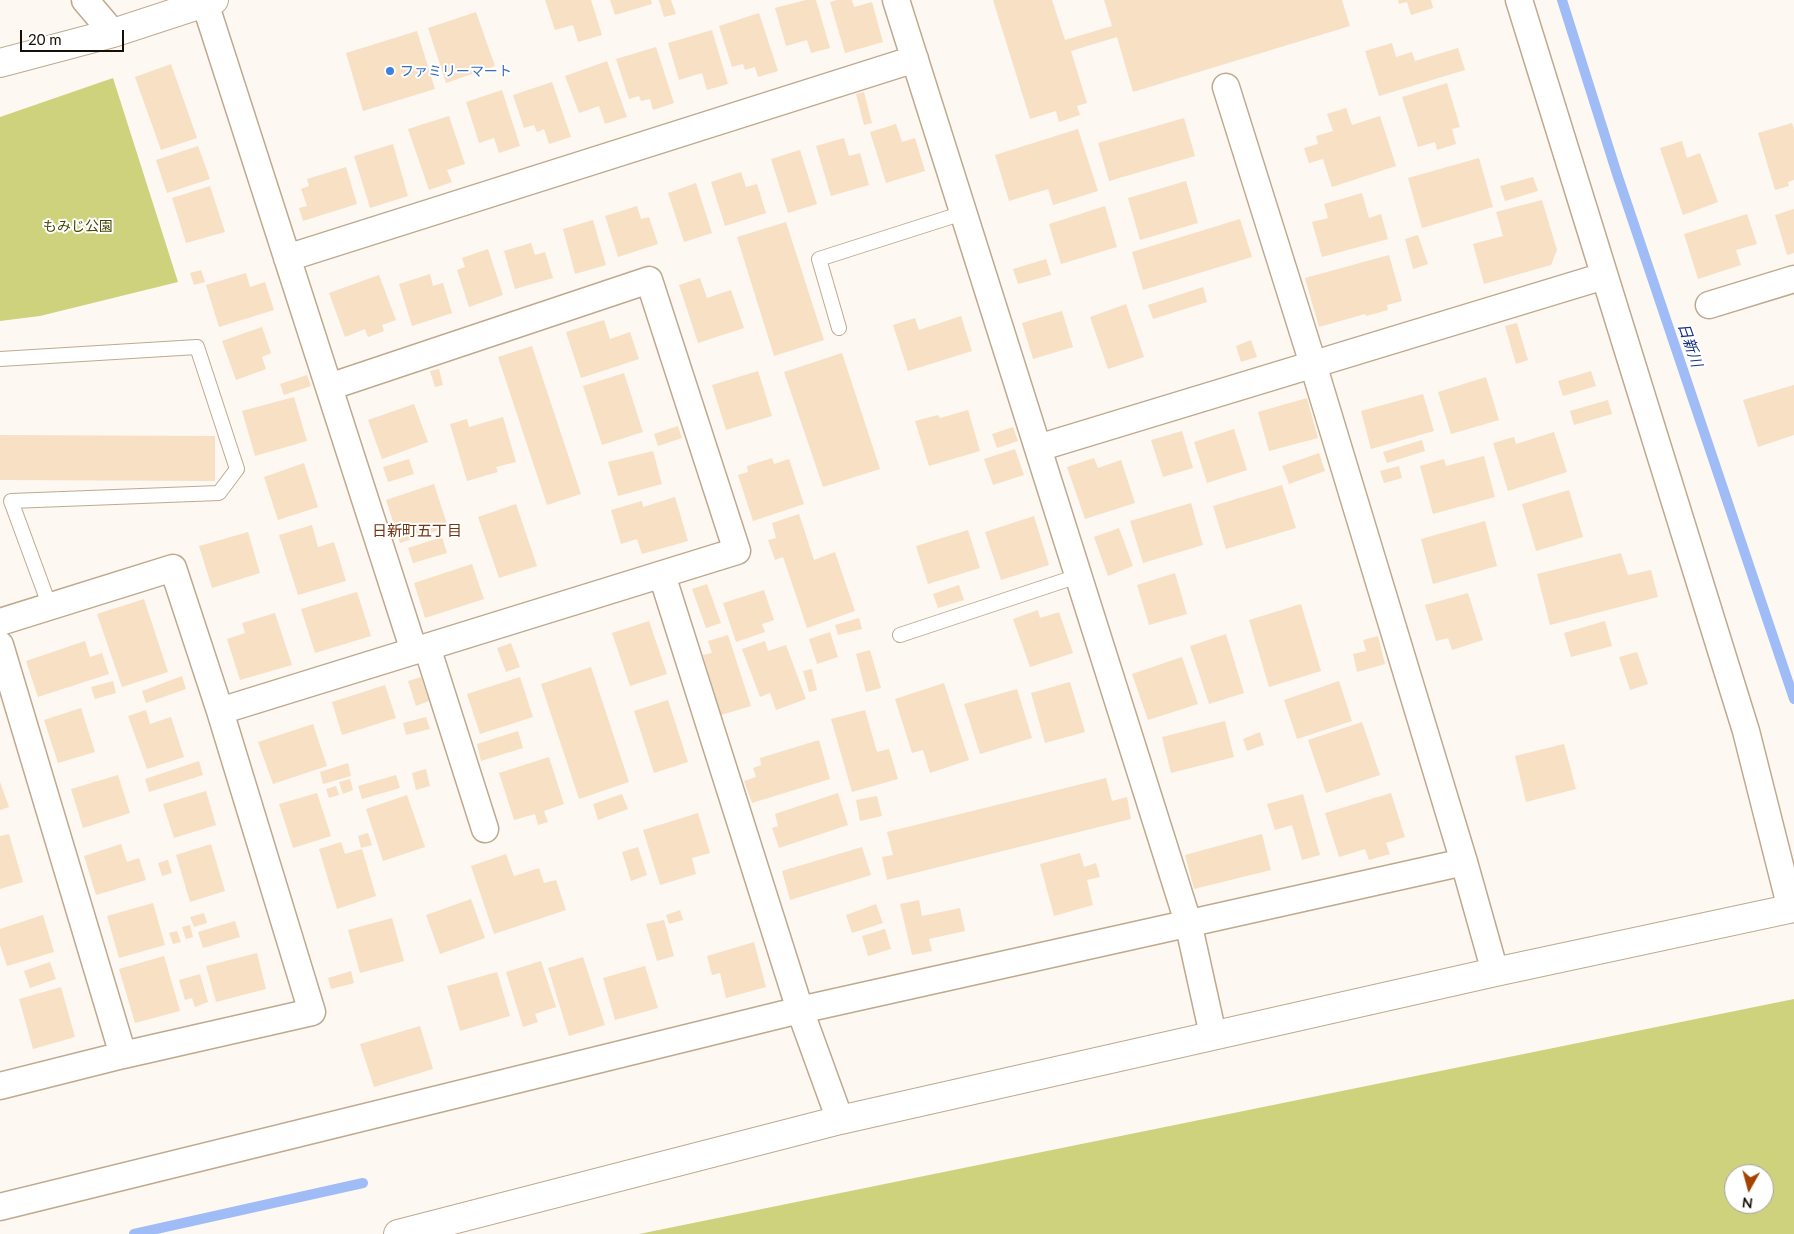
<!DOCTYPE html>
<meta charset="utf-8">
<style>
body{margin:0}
#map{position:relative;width:1794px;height:1234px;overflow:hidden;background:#fdf8f2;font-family:Lato,sans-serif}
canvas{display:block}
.north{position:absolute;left:1724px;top:1164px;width:50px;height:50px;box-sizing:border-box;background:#fff;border:1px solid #a29f9b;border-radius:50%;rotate:187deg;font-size:14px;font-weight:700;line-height:20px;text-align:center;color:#160f06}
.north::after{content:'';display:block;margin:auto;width:18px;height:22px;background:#a44200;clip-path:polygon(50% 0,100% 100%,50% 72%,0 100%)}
.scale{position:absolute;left:20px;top:30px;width:104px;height:22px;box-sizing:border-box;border:2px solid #160f06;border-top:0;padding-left:6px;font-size:15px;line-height:18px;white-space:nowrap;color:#160f06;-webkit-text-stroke:4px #fff;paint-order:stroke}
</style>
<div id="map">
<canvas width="1794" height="1234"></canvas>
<div class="north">N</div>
<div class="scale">20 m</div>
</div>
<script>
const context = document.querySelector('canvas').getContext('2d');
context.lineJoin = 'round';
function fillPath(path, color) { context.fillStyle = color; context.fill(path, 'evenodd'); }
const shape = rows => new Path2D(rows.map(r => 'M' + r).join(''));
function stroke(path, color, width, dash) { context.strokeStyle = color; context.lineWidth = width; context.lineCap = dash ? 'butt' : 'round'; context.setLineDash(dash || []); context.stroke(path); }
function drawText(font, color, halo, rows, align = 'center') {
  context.font = font + ' Lato,"Noto Sans JP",sans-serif'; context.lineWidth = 4; context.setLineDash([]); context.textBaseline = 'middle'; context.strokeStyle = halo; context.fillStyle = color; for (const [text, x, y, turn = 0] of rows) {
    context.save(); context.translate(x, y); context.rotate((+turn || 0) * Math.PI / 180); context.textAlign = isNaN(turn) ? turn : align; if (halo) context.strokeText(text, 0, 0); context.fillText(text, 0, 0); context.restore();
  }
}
const green = shape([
 [113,78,178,282,40,316,0,321,0,117],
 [1794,999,1794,1234,639,1234],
 [1734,1174,1764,1174,1764,1204,1734,1204]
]);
const stream = shape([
 [1562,0,1617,174,1794,699],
 [134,1234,363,1183]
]);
const building = shape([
 [545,0,591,0,602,35,578,42,573,25,555,30],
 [610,0,651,0,652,4,615,15],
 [659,0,671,0,676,14,664,17],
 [806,0,816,0,830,48,811,53,807,40,786,46,775,8],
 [837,0,852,0,854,7,872,2,883,42,845,53,830,2],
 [993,0,1052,0,1065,40,1112,26,1104,0,1342,0,1350,26,1133,92,1117,37,1071,51,1087,103,1077,106,1080,115,1059,122,1056,111,1030,119],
 [1398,0,1431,0,1433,8,1411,15,1407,2,1399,4],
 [476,12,495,66,446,83,428,28],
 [759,13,778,71,758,77,755,67,745,70,743,64,732,67,719,26],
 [712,30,728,84,707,90,702,73,679,80,668,43],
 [417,31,435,89,363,111,346,53],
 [1392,43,1396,57,1412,52,1415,61,1458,48,1465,70,1379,96,1365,51],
 [656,47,674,103,653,110,650,99,641,101,639,96,629,99,616,59],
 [607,61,627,117,605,124,599,106,579,113,565,76],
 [171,64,197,138,161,150,135,77],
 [552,82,571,137,549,144,544,129,537,132,534,125,524,128,513,95],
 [1447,83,1460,127,1452,129,1456,144,1437,150,1435,142,1418,147,1402,97],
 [502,90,520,146,499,153,494,138,479,143,466,102],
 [864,92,872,123,864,125,856,94],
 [1346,108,1352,125,1380,116,1396,166,1332,187,1323,159,1309,163,1304,148,1318,144,1316,136,1333,131,1327,114],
 [449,116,465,164,447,170,452,182,429,190,408,129],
 [1184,118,1195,156,1109,181,1098,143],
 [1792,123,1794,129,1794,180,1788,182,1789,186,1775,190,1758,133],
 [896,124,902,142,915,138,925,171,886,183,870,132],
 [1078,129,1098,191,1053,205,1048,189,1009,201,995,155],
 [844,138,849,156,860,153,869,185,831,196,816,146],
 [1682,141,1687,158,1700,153,1718,202,1683,215,1660,148],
 [393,144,408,196,370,208,354,156],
 [198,146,210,179,167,193,156,160],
 [800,150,817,204,788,213,771,159],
 [1479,158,1493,207,1422,228,1408,178],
 [346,167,357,204,303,221,299,208,307,206,301,189,309,186,307,179],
 [741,172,746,187,757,184,766,213,725,226,711,182],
 [1533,177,1538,191,1505,201,1500,186],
 [1186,181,1198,223,1140,240,1128,198],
 [696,183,712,233,684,242,668,193],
 [210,186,225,232,186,243,172,198],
 [1362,193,1369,218,1381,214,1388,239,1322,257,1312,222,1328,218,1324,204],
 [1542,200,1557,250,1551,265,1484,284,1473,244,1503,236,1496,212],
 [637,206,641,219,649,217,658,244,618,257,605,216],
 [1105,206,1117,247,1061,264,1049,224],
 [1794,209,1794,253,1787,255,1775,215],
 [1747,214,1757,244,1736,250,1741,265,1698,279,1684,234],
 [1240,219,1252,257,1143,290,1132,252],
 [593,220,606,265,575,274,563,229],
 [786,222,824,340,774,356,737,237],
 [1418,235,1428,264,1413,269,1405,239],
 [531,243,535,255,545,252,553,278,515,289,504,251],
 [488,249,503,295,469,307,457,270,465,267,462,258],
 [1389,255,1402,301,1387,305,1388,310,1366,316,1365,314,1319,327,1305,278],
 [1046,259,1051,275,1018,284,1013,269],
 [201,270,205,282,194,285,190,273],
 [246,273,250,287,265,282,274,310,219,327,206,285],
 [430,274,433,286,443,283,452,313,412,326,399,284],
 [379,275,396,320,382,325,384,331,368,337,365,329,345,337,329,293],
 [700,278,707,298,731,290,744,328,698,343,679,285],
 [1203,287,1207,302,1153,319,1148,305],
 [1126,304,1144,357,1108,369,1090,317],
 [1062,311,1073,347,1033,359,1022,323],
 [961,316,972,351,908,371,893,325,915,318,919,330],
 [604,320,610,339,630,332,639,359,581,378,566,332],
 [1517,323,1528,360,1516,364,1505,326],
 [262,327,271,353,262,357,266,369,236,380,222,341],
 [1251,340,1257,357,1241,362,1236,346],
 [532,346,581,494,547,505,498,357],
 [842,353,880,469,823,487,784,372],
 [439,369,443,385,435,387,430,371],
 [758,371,772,416,726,430,712,385],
 [1591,371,1596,386,1563,396,1558,381],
 [624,373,643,432,602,445,583,386],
 [307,375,311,386,284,395,280,384],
 [1486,377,1499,420,1451,434,1438,392],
 [1794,385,1794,435,1758,447,1743,400],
 [1423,394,1434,431,1371,449,1361,411],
 [294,397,307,441,255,456,242,411],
 [1307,398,1318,438,1269,451,1258,412],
 [1608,400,1612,414,1574,425,1570,411],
 [414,404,428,442,382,459,368,420],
 [968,410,980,451,929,466,915,421,938,415,940,418],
 [503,417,516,462,496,467,498,472,467,481,450,424,467,419,469,427],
 [678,426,682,438,658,446,654,434],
 [1013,427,1018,441,997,448,992,434],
 [1234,429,1247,470,1207,483,1194,442],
 [1182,431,1193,468,1163,477,1151,440],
 [1554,432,1567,472,1508,491,1493,443,1514,437,1516,444],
 [0,435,215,436,215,481,0,480],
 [1422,440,1425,451,1387,463,1383,452],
 [1015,449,1024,475,993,485,984,459],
 [653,451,662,484,618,496,608,462],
 [1319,453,1325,471,1289,484,1282,466],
 [1484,456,1495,497,1433,514,1420,466,1444,459,1446,466],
 [772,458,774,464,789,459,804,504,753,521,738,475,748,472,747,466],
 [1094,458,1098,468,1121,460,1135,503,1085,519,1067,467],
 [409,459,414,474,388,482,383,467],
 [304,463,318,507,278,520,264,477],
 [1399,466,1402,478,1384,483,1380,471],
 [434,484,448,527,400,543,386,500],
 [1282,485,1296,528,1226,549,1213,506],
 [1569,490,1583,537,1536,551,1522,504],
 [675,497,688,541,642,554,637,539,621,544,611,510,642,501,643,507],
 [1191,503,1203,545,1143,563,1130,521],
 [516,504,537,566,499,578,478,517],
 [799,514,814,560,835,552,855,611,807,628,783,557,775,560,768,540,776,538,772,523],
 [1034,516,1049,565,1001,580,985,532],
 [1485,521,1497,566,1433,584,1421,539],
 [312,525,318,547,334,542,346,581,298,595,279,535],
 [1119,528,1133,566,1108,576,1094,537],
 [968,530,980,568,928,584,916,546],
 [248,532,260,573,212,588,199,546],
 [442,537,447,553,413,563,408,548],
 [1621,553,1628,575,1651,570,1658,597,1550,625,1537,574],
 [472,564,484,599,425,618,414,583],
 [1175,573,1187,614,1149,625,1137,585],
 [707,584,721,623,706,628,692,589],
 [959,585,964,600,938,608,933,594],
 [764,590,774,620,762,624,765,632,736,642,723,603],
 [357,592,371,636,315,653,301,609],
 [1468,593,1483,640,1452,650,1448,638,1436,641,1425,605],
 [144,599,168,672,122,687,97,614],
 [1301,604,1321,671,1269,687,1249,620],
 [1038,610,1040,618,1059,612,1073,653,1030,667,1013,619],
 [275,613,292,665,240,680,227,639,245,633,242,623],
 [859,618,862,629,838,635,835,625],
 [649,621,667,674,630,686,612,633],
 [1605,621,1612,646,1571,657,1564,633],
 [830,632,838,657,817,664,809,639],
 [1226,634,1244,693,1209,704,1190,646],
 [728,635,751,706,721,715,703,655,712,653,708,641],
 [1378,636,1385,664,1357,672,1353,654,1366,651,1363,640],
 [85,641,90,657,102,653,109,674,38,697,26,661],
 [765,641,768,651,786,645,806,699,776,710,770,693,760,697,742,649],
 [511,643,520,667,506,672,497,648],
 [870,650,881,688,866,692,856,654],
 [1637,652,1648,684,1630,690,1619,657],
 [1182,657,1198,704,1148,720,1132,674],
 [591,667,629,782,579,799,541,684],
 [812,669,817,690,809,692,803,671],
 [182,676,186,689,146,703,142,691],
 [421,677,429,701,416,706,408,681],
 [520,677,533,717,480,734,467,694],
 [113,681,116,693,95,699,91,687],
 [1339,681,1352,721,1297,739,1284,700],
 [1070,682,1085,732,1045,743,1031,693],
 [944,683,969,760,930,773,923,750,912,753,895,699],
 [385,685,396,718,342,735,332,702],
 [1017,689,1032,738,980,754,964,704],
 [668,700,688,762,654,773,634,711],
 [81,708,95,752,58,763,44,720],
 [146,710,150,724,171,717,184,757,147,769,128,716],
 [865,710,877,752,889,749,898,779,852,792,831,719],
 [426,717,430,729,406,735,403,723],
 [1225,721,1234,757,1171,773,1162,737],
 [1362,722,1380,775,1326,793,1308,740],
 [313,724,327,766,273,784,258,742],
 [518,731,523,748,481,761,477,744],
 [1260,732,1264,745,1247,751,1243,739],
 [819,740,830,779,752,803,744,781,756,777,753,768,761,765,760,758],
 [1564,744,1576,789,1526,802,1515,756],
 [549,757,564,804,544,811,548,822,538,825,535,814,514,820,499,773],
 [199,761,203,775,149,792,145,779],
 [348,763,351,776,323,784,320,772],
 [426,769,430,786,416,790,412,773],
 [118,775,130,813,83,828,71,789],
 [396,775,400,788,362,799,358,786],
 [1106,778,1112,801,1127,797,1131,819,887,880,882,857,893,855,887,832],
 [350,779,353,790,343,794,339,782],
 [0,782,9,807,0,810],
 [336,786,339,795,329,798,326,789],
 [206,791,216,825,174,838,163,804],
 [317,793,331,836,293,848,279,804],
 [838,793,848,825,779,848,772,828,778,826,775,814],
 [1391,793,1405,837,1386,843,1390,854,1369,860,1365,849,1339,857,1325,813],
 [622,794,628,809,598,820,593,804],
 [1303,794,1320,855,1302,860,1292,825,1275,830,1267,804],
 [407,795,425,847,383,861,366,809],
 [877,796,882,816,860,821,856,800],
 [698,813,710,853,692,858,696,874,660,885,643,830],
 [368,833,372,845,361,848,358,836],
 [9,834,23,882,0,889,0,836],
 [1262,834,1271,870,1194,889,1185,855],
 [341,842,345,854,362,849,376,896,337,909,319,849],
 [121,844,127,862,139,858,146,880,96,895,84,856],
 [211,844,225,891,190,902,176,855],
 [638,847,647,875,631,881,622,852],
 [862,847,871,875,790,900,782,871],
 [1080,853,1084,867,1096,863,1100,877,1087,880,1093,905,1054,916,1040,864],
 [506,854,514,876,539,868,544,883,556,880,566,910,494,934,471,866],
 [168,860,172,873,162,876,158,863],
 [471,899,485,938,440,954,426,915],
 [919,900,922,916,960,908,965,931,929,939,932,951,912,955,900,904],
 [153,903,165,945,119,958,107,916],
 [876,904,883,923,852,933,846,915],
 [680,910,683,920,669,924,666,915],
 [204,913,207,923,194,927,190,917],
 [43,915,54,952,7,966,0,945,0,929],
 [392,918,404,961,360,973,348,930],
 [664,920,674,956,657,961,646,924],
 [235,921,240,937,203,948,198,932],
 [190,925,193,937,186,939,182,927],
 [885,929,891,949,868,956,862,936],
 [177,931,181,942,173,944,169,933],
 [754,942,766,987,726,998,720,973,712,975,707,956],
 [257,953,266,989,216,1002,206,966],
 [164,956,180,1011,135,1023,119,969],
 [583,957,605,1025,569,1036,548,968],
 [541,961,556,1007,535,1014,538,1022,523,1027,506,972],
 [50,962,56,979,30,988,24,971],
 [645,966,658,1008,615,1020,603,978],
 [351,971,354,983,331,989,328,978],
 [497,972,510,1016,460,1031,447,986],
 [200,974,208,1002,195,1007,192,998,185,1000,179,980],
 [61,987,75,1037,33,1049,19,999],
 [420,1026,433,1069,374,1087,360,1044]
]);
const service = shape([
 [839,328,819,259,963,213],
 [0,359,197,347,237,469,219,493,11,501,50,607],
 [900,635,1078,576]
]);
const minor = shape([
 [85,0,113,33],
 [896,0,1188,922,1213,1035],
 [1519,0,1746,731,1791,909],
 [205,3,414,651],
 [1226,87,1313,364,1464,862,1495,972],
 [287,258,915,59],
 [1709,305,1794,279],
 [1038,448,1604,276],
 [662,575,800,1010,840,1120],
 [0,622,173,568,220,711,312,1012,123,1055,0,1086],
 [0,645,123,1055],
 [427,647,485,829],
 [220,711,737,551,649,280,329,387],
 [0,1207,800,1010,1464,862]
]);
const tertiary = shape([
 [0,63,113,33,214,0],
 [398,1234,840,1120,1495,972,1794,908]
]);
const markers = [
 [390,71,5,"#3f7fe0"]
];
const shopNames = [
 ["ファミリーマート",400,71]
];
const parkNames = [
 ["もみじ公園",78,226]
];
const waterNames = [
 ["日新川",1690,345,71]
];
const neighbourhoodNames = [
 ["日新町五丁目",417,531]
];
fillPath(green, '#ced27d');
stroke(stream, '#a0bcf7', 10);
fillPath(building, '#f7e0c4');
stroke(service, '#bfa98f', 16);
stroke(minor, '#bfa98f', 29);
stroke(tertiary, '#bfa98f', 30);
stroke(service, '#fff', 14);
stroke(minor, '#fff', 26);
stroke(tertiary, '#fff', 28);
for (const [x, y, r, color] of markers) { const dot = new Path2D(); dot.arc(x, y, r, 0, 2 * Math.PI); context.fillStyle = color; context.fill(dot); stroke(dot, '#fff', 2); }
drawText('14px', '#366cbe', '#fff', shopNames, 'left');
drawText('14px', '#464700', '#fff', parkNames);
drawText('italic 15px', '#143183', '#fff', waterNames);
drawText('15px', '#733412', '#fff', neighbourhoodNames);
</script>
